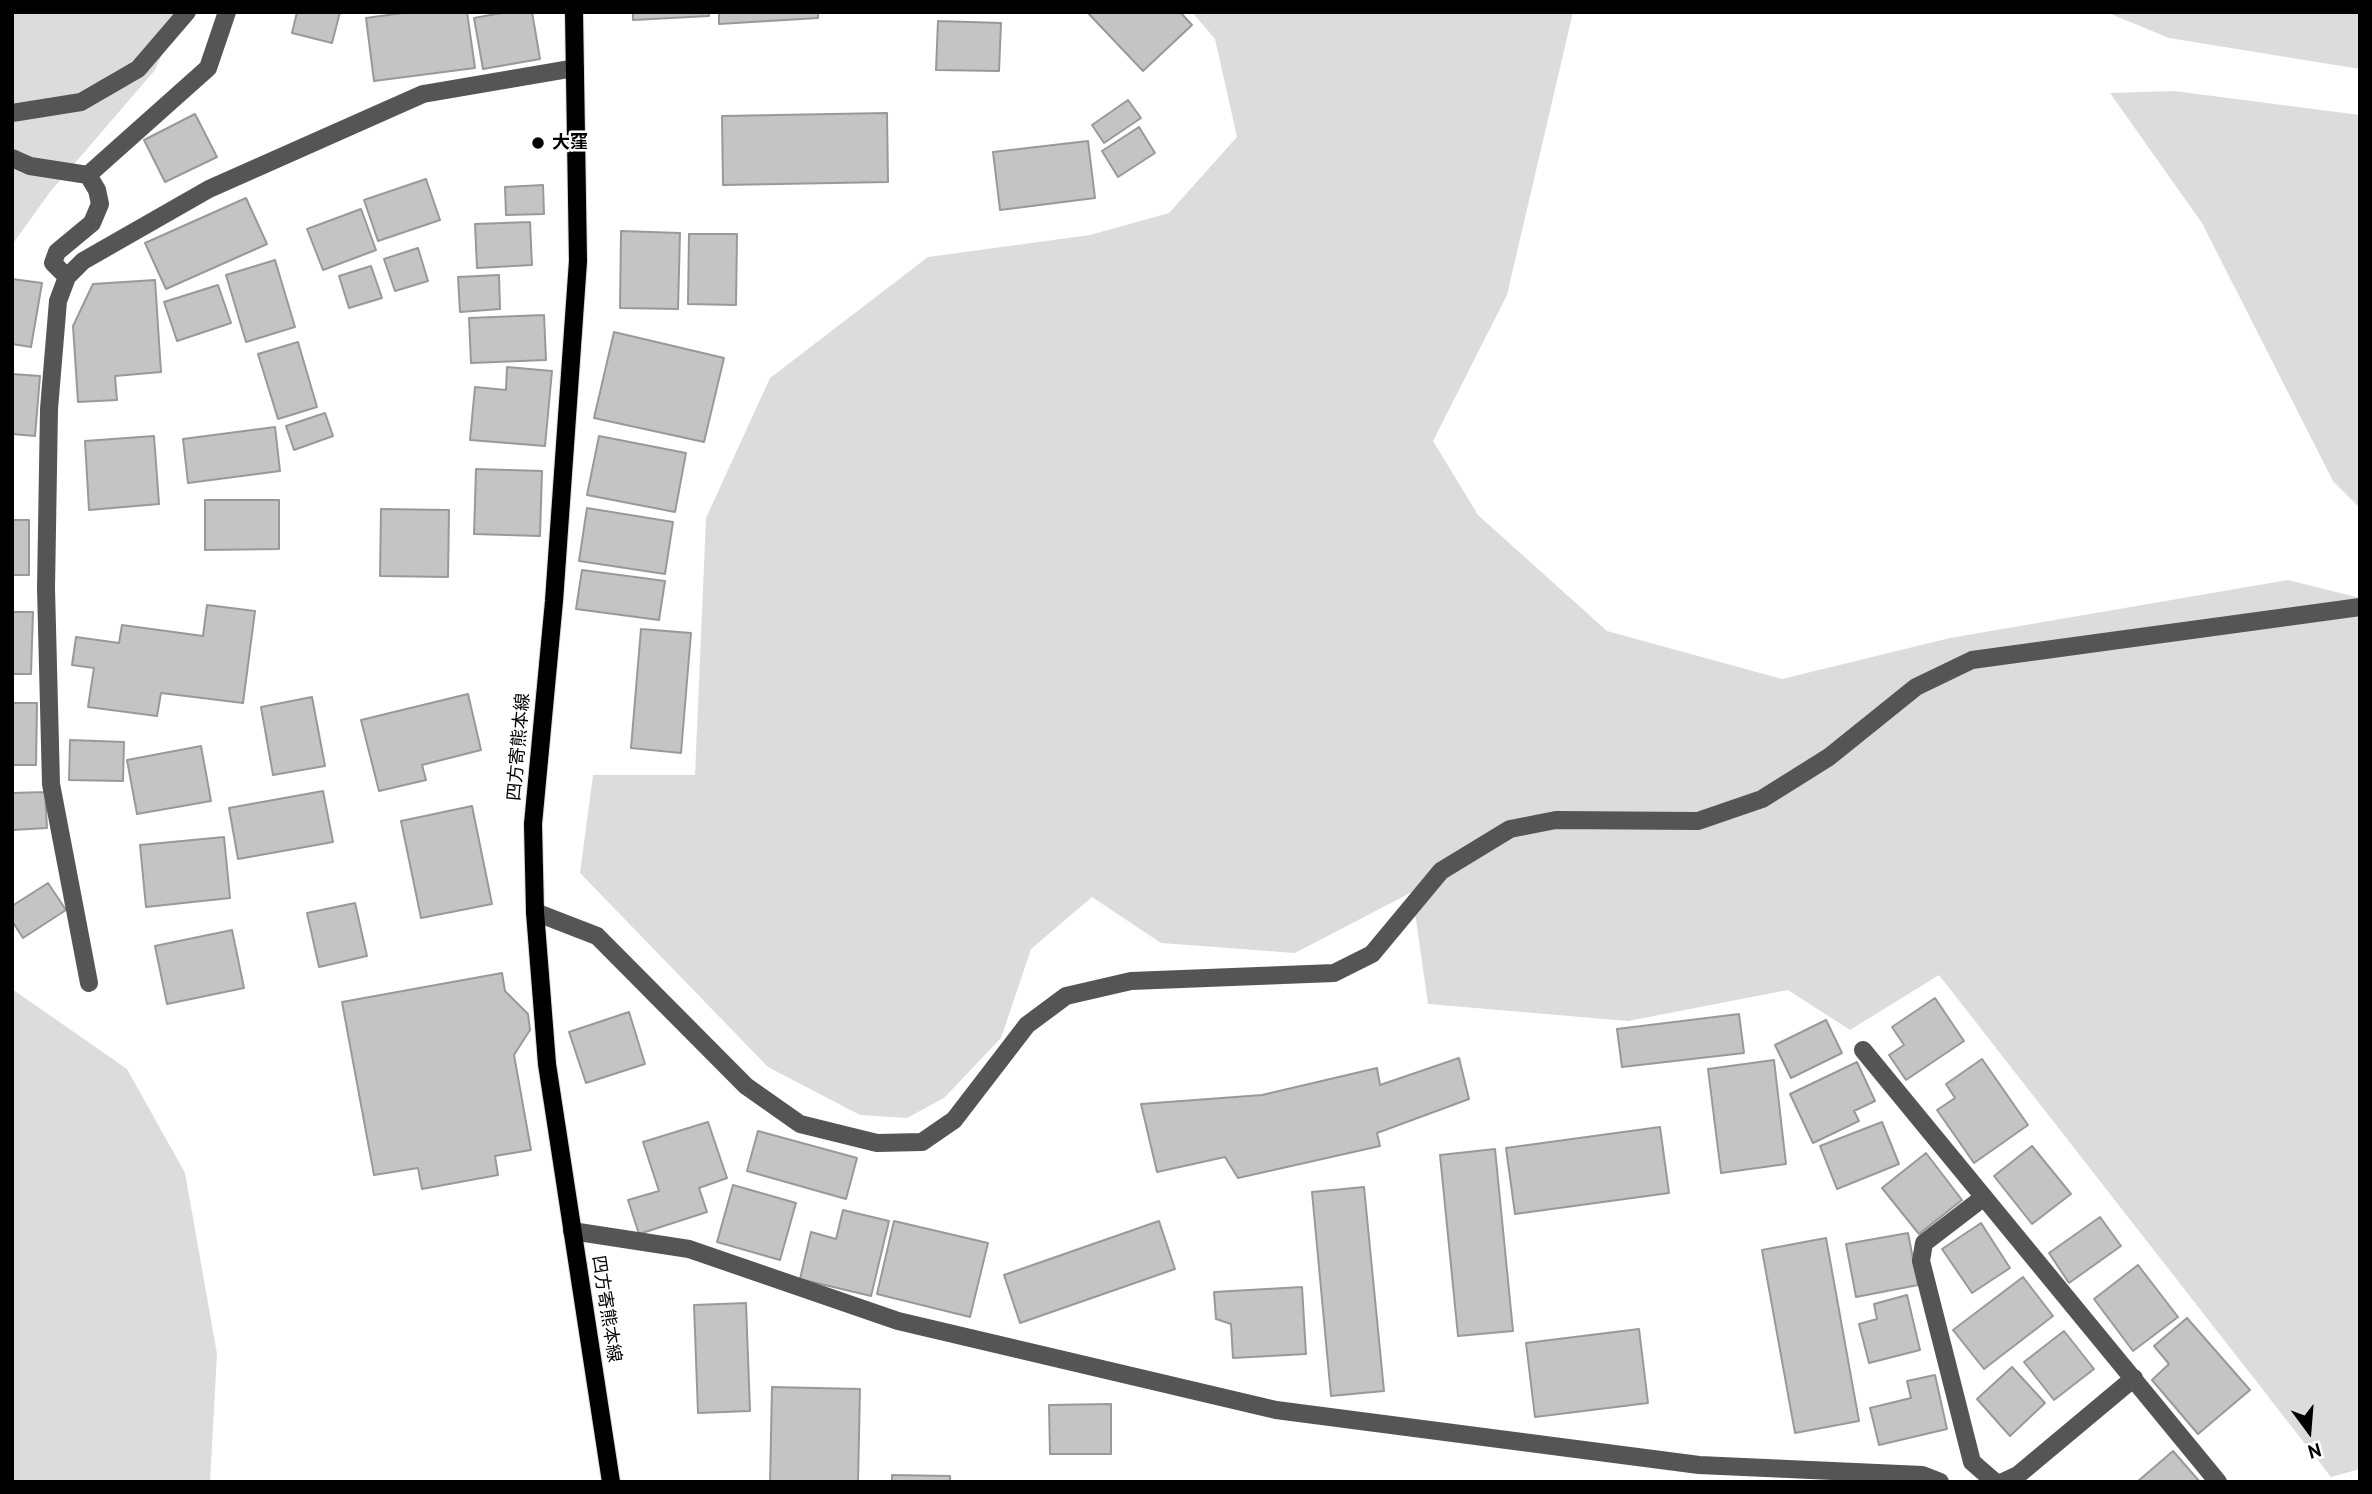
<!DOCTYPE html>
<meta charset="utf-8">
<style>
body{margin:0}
#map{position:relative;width:2372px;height:1494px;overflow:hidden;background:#fff;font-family:"PT Sans",sans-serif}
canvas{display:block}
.frame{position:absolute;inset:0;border:14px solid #000;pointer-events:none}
.north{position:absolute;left:2274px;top:1396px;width:70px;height:70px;-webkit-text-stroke:5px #fff;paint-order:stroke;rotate:164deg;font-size:19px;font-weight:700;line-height:28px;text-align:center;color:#000}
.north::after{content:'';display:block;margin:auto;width:24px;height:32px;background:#000;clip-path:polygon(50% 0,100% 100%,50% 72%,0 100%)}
</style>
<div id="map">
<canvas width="2372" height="1494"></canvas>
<div class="frame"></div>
<div class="north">N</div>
</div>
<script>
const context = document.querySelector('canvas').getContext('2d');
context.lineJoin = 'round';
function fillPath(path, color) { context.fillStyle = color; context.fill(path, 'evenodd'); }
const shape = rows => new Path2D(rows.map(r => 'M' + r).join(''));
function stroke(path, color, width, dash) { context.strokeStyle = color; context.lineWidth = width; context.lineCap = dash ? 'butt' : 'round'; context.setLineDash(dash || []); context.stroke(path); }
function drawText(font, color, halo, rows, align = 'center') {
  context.font = font + ' "PT Sans","Noto Sans JP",sans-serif'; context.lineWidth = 5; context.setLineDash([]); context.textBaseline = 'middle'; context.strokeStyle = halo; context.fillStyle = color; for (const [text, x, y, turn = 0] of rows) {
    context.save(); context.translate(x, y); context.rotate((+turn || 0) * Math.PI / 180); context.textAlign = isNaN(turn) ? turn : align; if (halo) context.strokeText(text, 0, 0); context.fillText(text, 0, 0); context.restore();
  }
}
const green = shape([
 [12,12,182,12,155,70,50,192,12,245],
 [1192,12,1573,12,1507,295,1433,441,1478,515,1607,631,1782,679,1950,638,2288,580,2360,598,2360,1469,2331,1477,1939,975,1850,1030,1788,990,1628,1021,1428,1004,1412,892,1295,953,1161,943,1092,897,1031,949,1001,1038,944,1098,907,1118,860,1115,768,1067,580,873,593,775,695,775,706,518,770,378,928,257,1090,235,1169,213,1237,137,1215,39],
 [2106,12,2360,12,2360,69,2169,38],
 [2174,91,2360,115,2360,508,2333,481,2202,223,2110,93],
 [12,989,127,1069,185,1173,217,1354,210,1482,12,1482]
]);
const building = shape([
 [297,12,340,12,332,43,292,33,297,12],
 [410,12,467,12,475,68,374,81,366,18,410,12],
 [507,12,532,12,540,59,483,69,474,18,507,12],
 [633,12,709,12,709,16,633,20,633,12],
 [719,12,818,12,818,18,719,24,719,12],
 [1087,12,1180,12,1192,25,1143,71,1087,12],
 [938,21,1001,23,999,71,936,70,938,21],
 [1128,100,1141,118,1104,143,1092,125,1128,100],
 [887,113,888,182,723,185,722,116,887,113],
 [195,114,217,157,165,182,144,140,195,114],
 [1139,127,1155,153,1118,177,1102,151,1139,127],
 [1088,141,1095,198,1000,210,993,152,1088,141],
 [426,179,440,220,378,241,364,200,426,179],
 [543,185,544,214,506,215,505,187,543,185],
 [246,198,267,244,166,289,145,243,246,198],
 [361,209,376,250,323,270,307,229,361,209],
 [530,222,532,265,477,268,475,224,530,222],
 [621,231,680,233,678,309,620,308,621,231],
 [689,234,737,234,736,305,688,304,689,234],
 [418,248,428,281,395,291,384,259,418,248],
 [275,260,295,327,246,342,226,275,275,260],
 [371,266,382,298,349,308,339,276,371,266],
 [499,275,500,309,460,312,458,277,499,275],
 [12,279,42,283,31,347,12,344,12,279],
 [155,280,161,372,115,376,117,400,78,402,73,326,93,284,155,280],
 [218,285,231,323,177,341,164,302,218,285],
 [544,315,546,360,471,363,469,318,544,315],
 [614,332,724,358,704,442,594,418,614,332],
 [298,342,317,407,278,419,258,354,298,342],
 [507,367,552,371,545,446,470,440,475,387,506,390,507,367],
 [12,374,40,376,35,436,12,434,12,374],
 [325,413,333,436,294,450,286,426,325,413],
 [275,427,280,471,188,483,183,439,275,427],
 [154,436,159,504,89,510,85,441,154,436],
 [599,436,686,453,675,512,587,495,599,436],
 [476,469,542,471,540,536,474,534,476,469],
 [205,500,279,500,279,549,205,550,205,500],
 [587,508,673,522,665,574,579,561,587,508],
 [381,509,449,510,448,577,380,576,381,509],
 [12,520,29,520,29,575,12,575,12,520],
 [582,570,665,581,659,620,576,609,582,570],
 [207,605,255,611,243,703,161,693,157,716,88,707,94,668,72,665,76,637,119,643,122,625,203,636,207,605],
 [12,612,33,612,31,674,12,674,12,612],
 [641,629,691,633,681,753,631,748,641,629],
 [468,694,481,750,422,765,426,780,379,791,361,720,468,694],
 [312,697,325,766,273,775,261,707,312,697],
 [12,703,37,703,36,765,12,765,12,703],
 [70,740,124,742,123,781,69,780,70,740],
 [201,746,211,801,137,814,127,760,201,746],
 [323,791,333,842,238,859,229,808,323,791],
 [45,792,47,828,12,830,12,793,45,792],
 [472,806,492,904,421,918,401,821,472,806],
 [224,837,230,898,146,907,140,845,224,837],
 [48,883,66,910,23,938,12,921,12,906,48,883],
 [355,903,367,956,319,967,307,913,355,903],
 [232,930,244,988,167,1004,155,946,232,930],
 [502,973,505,991,528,1014,530,1030,514,1055,531,1150,495,1156,498,1175,422,1189,418,1168,374,1175,342,1002,502,973],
 [1935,998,1964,1041,1906,1080,1889,1055,1904,1045,1892,1027,1935,998],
 [629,1012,645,1064,586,1083,569,1032,629,1012],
 [1739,1014,1744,1053,1622,1067,1617,1029,1739,1014],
 [1826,1020,1842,1053,1791,1078,1775,1045,1826,1020],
 [1459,1058,1469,1099,1377,1133,1380,1146,1238,1178,1225,1157,1157,1172,1141,1104,1262,1095,1377,1068,1380,1085,1459,1058],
 [1982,1059,2028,1125,1974,1163,1937,1110,1955,1098,1946,1084,1982,1059],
 [1774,1060,1786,1164,1721,1173,1708,1069,1774,1060],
 [1857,1062,1875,1101,1854,1111,1859,1121,1813,1143,1790,1094,1857,1062],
 [708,1122,727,1178,699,1188,707,1212,639,1234,628,1200,659,1191,643,1142,708,1122],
 [1882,1122,1899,1164,1837,1189,1820,1146,1882,1122],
 [1660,1127,1669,1193,1515,1214,1506,1148,1660,1127],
 [758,1131,857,1158,846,1199,747,1171,758,1131],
 [2032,1146,2071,1194,2032,1224,1994,1176,2032,1146],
 [1495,1149,1513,1331,1458,1336,1440,1155,1495,1149],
 [1926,1153,1962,1200,1919,1234,1882,1188,1926,1153],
 [733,1185,796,1203,780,1260,717,1242,733,1185],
 [1364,1187,1384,1391,1331,1396,1312,1192,1364,1187],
 [843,1210,889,1221,871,1296,800,1279,811,1232,836,1239,843,1210],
 [2100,1217,2121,1246,2069,1283,2049,1253,2100,1217],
 [894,1221,988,1243,970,1317,877,1294,894,1221],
 [1159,1221,1175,1269,1020,1323,1004,1275,1159,1221],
 [1981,1223,2010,1268,1972,1293,1942,1249,1981,1223],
 [1908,1233,1918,1285,1856,1297,1846,1244,1908,1233],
 [1826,1238,1859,1421,1795,1433,1762,1250,1826,1238],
 [2138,1265,2178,1317,2133,1351,2094,1299,2138,1265],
 [2023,1277,2053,1316,1984,1369,1953,1330,2023,1277],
 [1302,1287,1306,1354,1233,1358,1231,1324,1216,1319,1214,1292,1302,1287],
 [1907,1295,1920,1350,1869,1363,1859,1324,1877,1319,1874,1304,1907,1295],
 [746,1303,750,1411,698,1413,694,1305,746,1303],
 [2187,1318,2250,1390,2198,1434,2152,1380,2169,1364,2154,1346,2187,1318],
 [1639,1329,1648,1403,1535,1417,1526,1343,1639,1329],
 [2064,1331,2094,1369,2054,1400,2024,1362,2064,1331],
 [2012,1367,2045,1403,2010,1436,1977,1399,2012,1367],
 [1935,1375,1947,1429,1879,1445,1870,1408,1911,1398,1907,1381,1935,1375],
 [772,1387,860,1389,858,1482,770,1482,772,1387],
 [1111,1404,1111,1454,1050,1454,1049,1405,1111,1404],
 [2173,1451,2199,1481,2137,1482,2173,1451],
 [892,1475,950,1476,950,1482,892,1482,892,1475]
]);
const minor = shape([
 [12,113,81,102,138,69,187,12],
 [12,158,30,166,88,175,97,190,100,204,92,223,57,252,53,263,67,277],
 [88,175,208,68,227,12],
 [535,912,597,936,746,1086,800,1124,877,1143,922,1142,954,1120,1027,1025,1066,996,1131,981,1334,973,1372,954,1441,871,1510,829,1556,820,1698,821,1762,799,1829,757,1916,687,1972,660,2360,607],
 [89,983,51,784,46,588,49,409,58,301,67,277,83,261,209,189,423,94,575,68],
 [1863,1050,2218,1482],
 [1984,1197,1924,1243,1921,1261,1972,1462,1995,1482],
 [572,1231,689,1249,898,1321,1276,1410,1699,1465,1922,1475,1940,1482],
 [2003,1482,2018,1475,2134,1378]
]);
const major = shape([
 [574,12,578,261,554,601,533,824,535,912,547,1064,611,1482]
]);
const markers = [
 [538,143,7,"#000"]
];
const poiNames = [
 ["大窪",552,143]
];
const streetNames = [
 ["四方寄熊本線",519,747,-85],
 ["四方寄熊本線",606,1309,81]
];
fillPath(green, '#dcdcdc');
fillPath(building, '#c4c4c4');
stroke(building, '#999', 2);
stroke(major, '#dbdbdb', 20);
stroke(minor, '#555', 18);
stroke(major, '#000', 18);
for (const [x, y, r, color] of markers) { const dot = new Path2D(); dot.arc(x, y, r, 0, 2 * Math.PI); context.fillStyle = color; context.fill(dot); stroke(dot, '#fff', 2.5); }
drawText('bold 18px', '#000', '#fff', poiNames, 'left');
drawText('18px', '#000', '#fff', streetNames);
</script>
